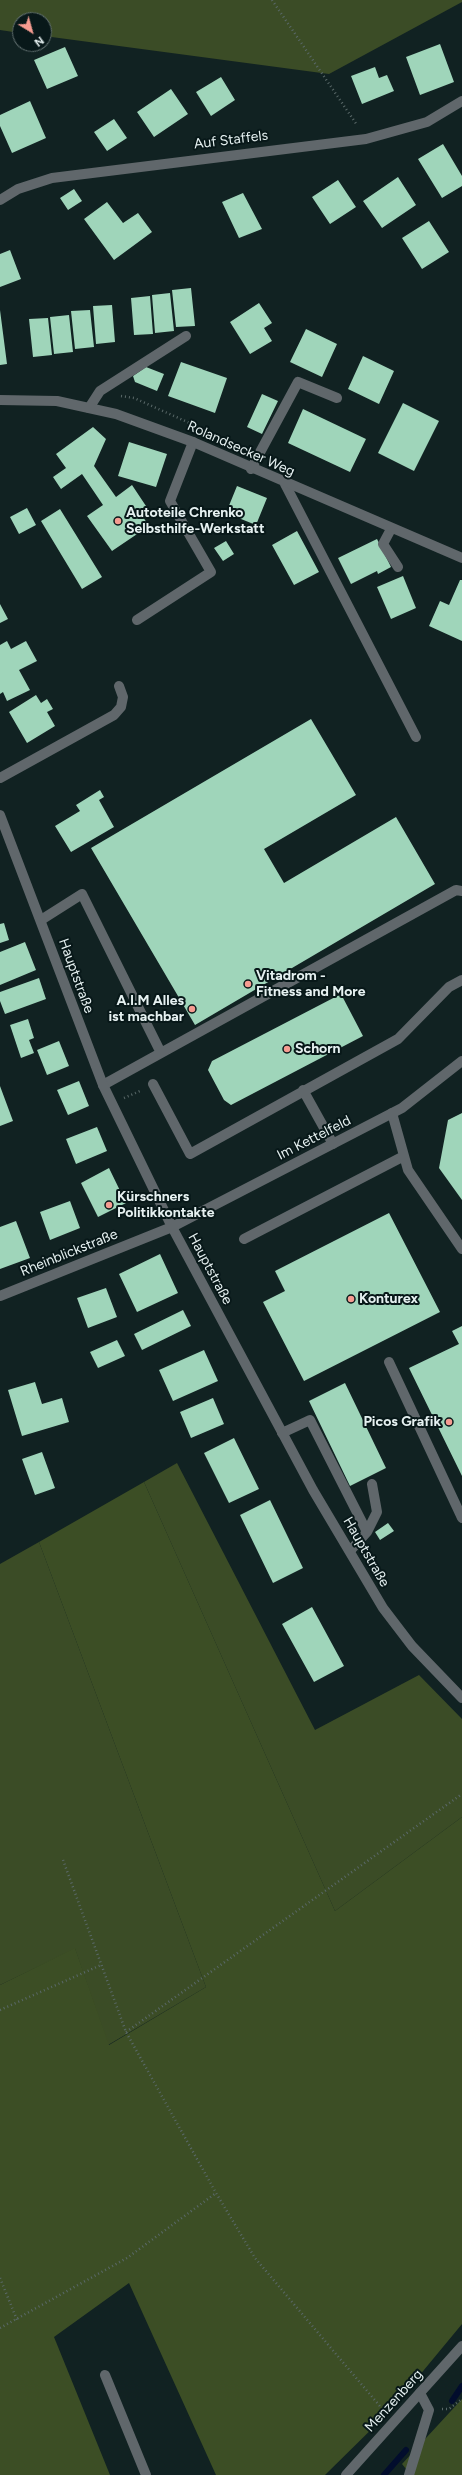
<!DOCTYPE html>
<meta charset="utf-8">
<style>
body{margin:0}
#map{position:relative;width:462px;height:2475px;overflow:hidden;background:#122;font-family:Figtree,sans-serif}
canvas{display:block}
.north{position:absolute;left:12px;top:12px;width:40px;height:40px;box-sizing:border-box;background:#081819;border:1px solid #616f6f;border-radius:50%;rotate:143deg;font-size:11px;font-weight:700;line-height:16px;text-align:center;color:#e6f1f1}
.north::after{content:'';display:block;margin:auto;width:14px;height:18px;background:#f59c91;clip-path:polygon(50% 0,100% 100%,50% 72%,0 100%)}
</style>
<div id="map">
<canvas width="462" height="2475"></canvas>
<div class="north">N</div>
</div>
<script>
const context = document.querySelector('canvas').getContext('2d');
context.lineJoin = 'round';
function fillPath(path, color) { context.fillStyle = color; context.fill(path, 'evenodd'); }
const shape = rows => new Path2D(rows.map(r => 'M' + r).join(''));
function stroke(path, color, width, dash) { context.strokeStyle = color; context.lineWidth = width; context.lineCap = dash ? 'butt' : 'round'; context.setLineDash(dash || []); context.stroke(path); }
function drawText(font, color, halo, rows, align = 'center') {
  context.font = font + ' Figtree,sans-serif'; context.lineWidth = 4; context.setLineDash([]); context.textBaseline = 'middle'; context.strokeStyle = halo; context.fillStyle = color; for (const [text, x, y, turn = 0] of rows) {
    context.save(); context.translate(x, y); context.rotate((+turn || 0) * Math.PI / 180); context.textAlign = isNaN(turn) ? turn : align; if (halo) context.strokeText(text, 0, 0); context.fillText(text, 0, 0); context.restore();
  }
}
const green = shape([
 [0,0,462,0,462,2,329,74,44,36,44,20,20,20,20,33,0,30],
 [177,1463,315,1730,419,1675,462,1719,462,1817,335,1911,144,1482],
 [39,1542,206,1987,108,2045,75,1949,0,1985,0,1564]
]);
const forest = shape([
 [144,1482,335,1911,462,1817,462,2324,390,2411,325,2475,216,2475,129,2283,54,2337,110,2475,0,2475,0,1985,75,1948,109,2045,206,1987,39,1542],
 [462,2399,462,2475,411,2475,402,2464]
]);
const stream = shape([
 [452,2401,462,2386],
 [384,2475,406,2450]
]);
const building = shape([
 [440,44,454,82,420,95,406,57],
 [65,47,78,76,47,89,34,60],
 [375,67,379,78,387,75,394,91,362,104,351,76],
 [221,77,235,100,211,116,196,92],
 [171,89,188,114,154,137,137,112],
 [30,101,46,138,12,153,0,126,0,115],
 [114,119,127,138,107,151,94,132],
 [443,144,462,176,462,186,442,198,418,159],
 [398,177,416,205,382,228,363,201],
 [338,180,356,207,330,224,312,197],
 [74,189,82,201,68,210,60,198],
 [243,193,262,229,239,238,222,202],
 [107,202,123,223,138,213,152,232,114,260,84,219],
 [429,221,449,252,422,269,402,238],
 [10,250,21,279,0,287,0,254],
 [191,288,195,326,176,327,172,290],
 [170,293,174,331,155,333,152,295],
 [150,296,153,334,134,335,131,298],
 [259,303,272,323,264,328,272,341,250,354,230,322],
 [112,305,115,342,96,344,93,306],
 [0,310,7,364,0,365],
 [90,310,94,347,75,349,71,311],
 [69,315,73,352,54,354,50,317],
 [48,318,52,355,33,357,29,319],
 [306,329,337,344,322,377,290,362],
 [363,356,394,371,379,404,348,389],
 [181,362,227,378,215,413,168,396],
 [146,367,164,374,157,391,135,382,133,376],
 [262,394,278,401,262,434,247,427],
 [403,403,439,421,414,471,378,453],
 [303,409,366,439,350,472,288,443],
 [93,427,106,439,94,466,116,497,132,485,146,506,139,511,149,526,112,551,87,516,103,505,82,474,61,489,53,477,66,468,56,454],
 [129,442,167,454,156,487,118,476],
 [237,486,267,498,256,525,226,513],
 [27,508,36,525,19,534,10,517],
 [60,509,102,577,82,589,41,521],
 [297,531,319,572,294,585,272,545],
 [377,539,391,567,378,574,377,571,351,584,338,558],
 [226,541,234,554,223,561,214,548],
 [403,576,416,608,391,619,377,587],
 [460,580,462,580,462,641,429,626,440,601,449,605],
 [0,604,8,619,0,623],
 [7,641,11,649,26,641,37,661,19,670,30,690,7,701,3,692,0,694,0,645],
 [36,695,41,703,47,699,53,709,47,712,55,726,27,743,9,712],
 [311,719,356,795,264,849,284,883,396,817,435,884,195,1025,91,848],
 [100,790,104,797,99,800,114,827,71,852,55,826,80,811,76,805],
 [4,923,9,940,0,943,0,924],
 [25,942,36,970,0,985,0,952],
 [39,978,46,999,5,1014,0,1001,0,992],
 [341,994,363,1036,231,1105,224,1100,208,1070,212,1061],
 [28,1019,34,1038,29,1040,34,1053,21,1058,10,1025],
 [59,1041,69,1066,47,1075,37,1050],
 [79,1081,89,1106,68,1115,57,1090],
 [0,1086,13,1121,0,1126],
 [462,1113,462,1200,439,1168,448,1120],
 [97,1127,107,1151,76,1164,66,1139],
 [109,1168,126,1203,98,1217,81,1183],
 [70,1201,80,1228,50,1240,40,1212],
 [389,1213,440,1312,304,1381,263,1302,285,1291,275,1271],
 [16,1221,30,1258,0,1269,0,1227],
 [160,1254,178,1293,137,1312,119,1274],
 [106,1288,117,1317,88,1328,77,1298],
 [183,1310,191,1326,142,1350,134,1334],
 [462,1326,462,1476,409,1368,459,1344,452,1331],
 [117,1340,125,1356,98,1368,90,1352],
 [204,1350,218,1381,173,1401,159,1370],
 [35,1382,42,1404,62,1398,69,1422,22,1436,8,1390],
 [345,1383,386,1468,350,1486,309,1401],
 [213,1398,224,1424,191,1438,180,1412],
 [234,1438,259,1489,229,1503,204,1453],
 [42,1452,55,1488,35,1495,22,1459],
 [270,1500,303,1568,273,1583,240,1515],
 [388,1523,394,1531,380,1540,375,1532],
 [312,1607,344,1666,314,1682,282,1624]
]);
const path = shape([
 [272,0,357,125],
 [121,396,134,398,194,425],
 [124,1098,140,1091],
 [63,1860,126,2032,216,2193,255,2258,384,2411],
 [0,2010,101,1965],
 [126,2032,462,1794],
 [0,2278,17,2320],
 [0,2328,127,2258,216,2193],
 [442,2409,449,2409,462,2399]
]);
const service = shape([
 [89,408,100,391,186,336],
 [251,469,298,382,337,398],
 [285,484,416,737],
 [391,529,383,544,398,567],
 [137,620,211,572,170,501,193,442],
 [0,778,114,715,121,707,123,697,119,686],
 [41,920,82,894,161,1053],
 [153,1084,190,1154,398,1039,449,987,462,980],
 [103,1085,456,890,462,891],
 [303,1090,333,1144],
 [392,1113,408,1170,462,1249],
 [244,1239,404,1156],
 [389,1362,462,1518],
 [282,1433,310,1420,367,1532],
 [350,1551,367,1532,377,1512,372,1484],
 [105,2375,146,2475],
 [409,2475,429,2410,420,2393]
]);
const minor = shape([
 [0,200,18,189,52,178,366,139,427,122,462,101],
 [0,815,103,1085,172,1227,313,1490,383,1608,412,1646,462,1698],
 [0,1296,172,1227,402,1108,462,1061],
 [346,2475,462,2346]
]);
const tertiary = shape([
 [0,400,57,401,116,414,193,442,462,558]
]);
const markers = [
 [118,521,4,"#f59c91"],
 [248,984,4,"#f59c91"],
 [192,1009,4,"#f59c91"],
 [287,1049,4,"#f59c91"],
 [109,1205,4,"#f59c91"],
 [351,1299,4,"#f59c91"],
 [449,1422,4,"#f59c91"]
];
const streetNames = [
 ["Auf Staffels",231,140,-7],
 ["Rolandsecker Weg",241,449,24],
 ["Hauptstraße",76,976,70],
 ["Im Kettelfeld",314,1138,-27],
 ["Rheinblickstraße",69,1253,-22],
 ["Hauptstraße",210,1269,62],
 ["Hauptstraße",366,1552,60],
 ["Menzenberg",394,2401,-48]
];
const poiNames = [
 ["Autoteile Chrenko",126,513],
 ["Selbsthilfe-Werkstatt",126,529],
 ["Vitadrom -",256,976],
 ["Fitness and More",256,992],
 ["A.I.M Alles",184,1001,"right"],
 ["ist machbar",184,1017,"right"],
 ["Schorn",295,1049],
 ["Kürschners",117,1197],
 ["Politikkontakte",117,1213],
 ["Konturex",359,1299],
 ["Picos Grafik",441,1422,"right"]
];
fillPath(green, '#3b4c26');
fillPath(forest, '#3c4e25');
stroke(stream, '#020d2d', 6);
fillPath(building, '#9fd5ba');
stroke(path, '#5a6969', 2.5, [1, 3]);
stroke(service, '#60676b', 10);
stroke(minor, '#60676b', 10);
stroke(tertiary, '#60676b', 10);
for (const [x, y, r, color] of markers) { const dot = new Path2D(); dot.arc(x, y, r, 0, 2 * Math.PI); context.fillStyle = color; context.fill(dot); stroke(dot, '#081819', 1.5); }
drawText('14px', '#e6f1f1', '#081819', streetNames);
drawText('bold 14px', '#e6f1f1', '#081819', poiNames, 'left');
</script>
